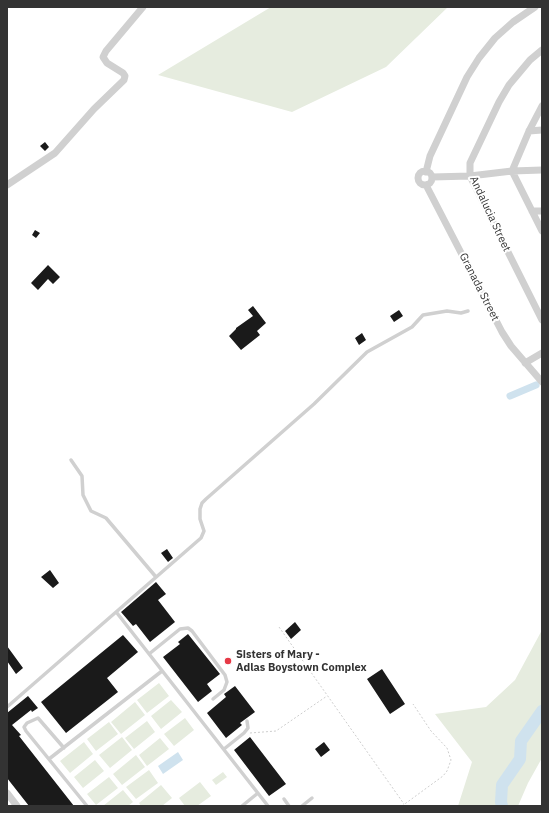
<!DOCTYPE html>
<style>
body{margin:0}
#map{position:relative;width:549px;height:813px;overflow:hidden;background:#fff;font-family:"IBM Plex Sans",sans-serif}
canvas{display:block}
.frame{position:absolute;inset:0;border:8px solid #333;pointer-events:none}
</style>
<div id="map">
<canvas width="549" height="813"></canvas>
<div class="frame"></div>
</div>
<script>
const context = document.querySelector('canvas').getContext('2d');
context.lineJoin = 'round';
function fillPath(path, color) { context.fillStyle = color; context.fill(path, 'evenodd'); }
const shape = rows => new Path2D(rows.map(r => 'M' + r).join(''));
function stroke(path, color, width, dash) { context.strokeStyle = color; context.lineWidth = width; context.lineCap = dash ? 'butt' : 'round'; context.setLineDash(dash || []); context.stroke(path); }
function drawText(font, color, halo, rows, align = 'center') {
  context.font = font + ' "IBM Plex Sans",sans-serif'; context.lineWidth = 4; context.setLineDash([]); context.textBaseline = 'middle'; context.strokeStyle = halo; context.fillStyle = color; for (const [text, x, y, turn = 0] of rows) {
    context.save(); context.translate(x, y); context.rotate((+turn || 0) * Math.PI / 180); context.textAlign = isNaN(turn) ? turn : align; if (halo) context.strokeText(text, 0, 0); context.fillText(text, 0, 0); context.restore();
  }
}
const green = shape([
 [271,7,448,7,386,67,292,112,158,75],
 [542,630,542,758,528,783,518,806,458,806,472,762,435,714,486,707,515,680],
 [159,683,169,696,147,713,137,700],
 [171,700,182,712,161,729,151,716],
 [135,702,145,715,121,734,111,722],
 [185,718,194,730,174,746,164,734],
 [147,721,155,732,134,749,125,738],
 [109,722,118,734,96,751,87,739],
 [122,737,132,750,110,768,99,755],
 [160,738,169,749,147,766,139,755],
 [84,742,93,754,70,773,60,761],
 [136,755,145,767,122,785,113,774],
 [95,760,104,771,83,788,74,777],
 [149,770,158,783,136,799,126,787],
 [223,772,227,777,216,785,212,780],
 [109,777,118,788,96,805,87,794],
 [200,782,211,796,197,806,185,806,179,798],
 [161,785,172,798,162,806,141,806,139,803],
 [123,790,133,802,128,806,103,806]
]);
const water = shape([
 [178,752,183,760,163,774,158,766]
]);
const canal = shape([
 [510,396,536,385]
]);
const river = shape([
 [502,806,501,802,502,785,520,759,521,741,542,711]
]);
const building = shape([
 [45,142,49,147,45,151,40,146],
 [35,230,40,233,36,238,32,235],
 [48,265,60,277,53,284,48,279,38,290,31,283],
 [253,306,266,323,257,331,260,335,241,350,229,336,236,329,236,328,253,316,248,310],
 [399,310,403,316,394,322,390,316],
 [362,333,366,340,359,345,355,338],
 [167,549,173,558,168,562,161,553],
 [50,570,59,583,53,588,41,577],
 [156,582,166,594,158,600,175,622,150,642,136,624,133,626,121,612],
 [295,622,301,630,291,639,285,631],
 [188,634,220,674,207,684,212,691,198,702,163,657,180,644,178,642],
 [123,635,138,652,107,678,118,692,66,733,41,702],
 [7,646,23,668,16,674,7,661],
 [382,669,405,704,390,714,367,679],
 [235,686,255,712,240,723,242,725,226,738,207,713,226,697,224,694],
 [28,696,38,708,32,712,31,710,12,725,21,735,19,736,74,806,29,806,7,778,7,713],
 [250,737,286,784,269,796,234,750],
 [324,742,330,750,321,757,315,749]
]);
const path = shape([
 [279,627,404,804],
 [250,733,276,731,327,696],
 [402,806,443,776,447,771,451,760,447,748,431,731,413,704]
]);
const service = shape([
 [71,460,82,476,83,495,91,511,106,518,156,577],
 [117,613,268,806],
 [149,654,180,629,188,628,192,631,225,675,227,682,224,690,213,699],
 [7,707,201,538,204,531,200,519,200,509,202,503,206,499,314,404,367,352,412,327,423,315,447,311,461,313,468,311],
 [64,748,38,718,27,723,24,727,26,731,87,806],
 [224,749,244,733,248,728,247,721],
 [49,759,162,671],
 [284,799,289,806],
 [242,806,258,793],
 [302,806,312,798]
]);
const minor = shape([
 [542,50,530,60,509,85,499,102,470,163,470,176,542,320],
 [542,106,529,131,512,171,542,231],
 [529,131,542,130],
 '418 178a7 7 0 1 1 14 0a7 7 0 1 1-14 0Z',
 [426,172,430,156,467,77,479,58,495,38,513,22,535,7],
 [432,177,470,176,512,171,542,170],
 [7,185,55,153,94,109,124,80,125,76,123,73,107,63,103,57,106,51,143,7],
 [426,185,502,332,511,346,542,382],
 [532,211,542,211],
 [525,363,542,353],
 [7,793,17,806]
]);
const markers = [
 [228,661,4,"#e63946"]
];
const streetNames = [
 ["Andalucia Street",490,214,65],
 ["Granada Street",479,287,63]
];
const poiNames = [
 ["Sisters of Mary -",236,655],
 ["Adlas Boystown Complex",236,668]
];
fillPath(green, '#e6ecdf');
fillPath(water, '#cfe2ee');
stroke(canal, '#cfe2ee', 7);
stroke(river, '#cfe2ee', 12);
fillPath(building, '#1a1a1a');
stroke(path, '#cdcdcd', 1, [2, 2]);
stroke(service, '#d0d0d0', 3.5);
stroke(minor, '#d0d0d0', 7);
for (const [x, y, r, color] of markers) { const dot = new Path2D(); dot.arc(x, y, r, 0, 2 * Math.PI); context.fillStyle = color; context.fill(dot); stroke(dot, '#fff', 1.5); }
drawText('11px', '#333', '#fff', streetNames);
drawText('bold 11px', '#333', '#fff', poiNames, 'left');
</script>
